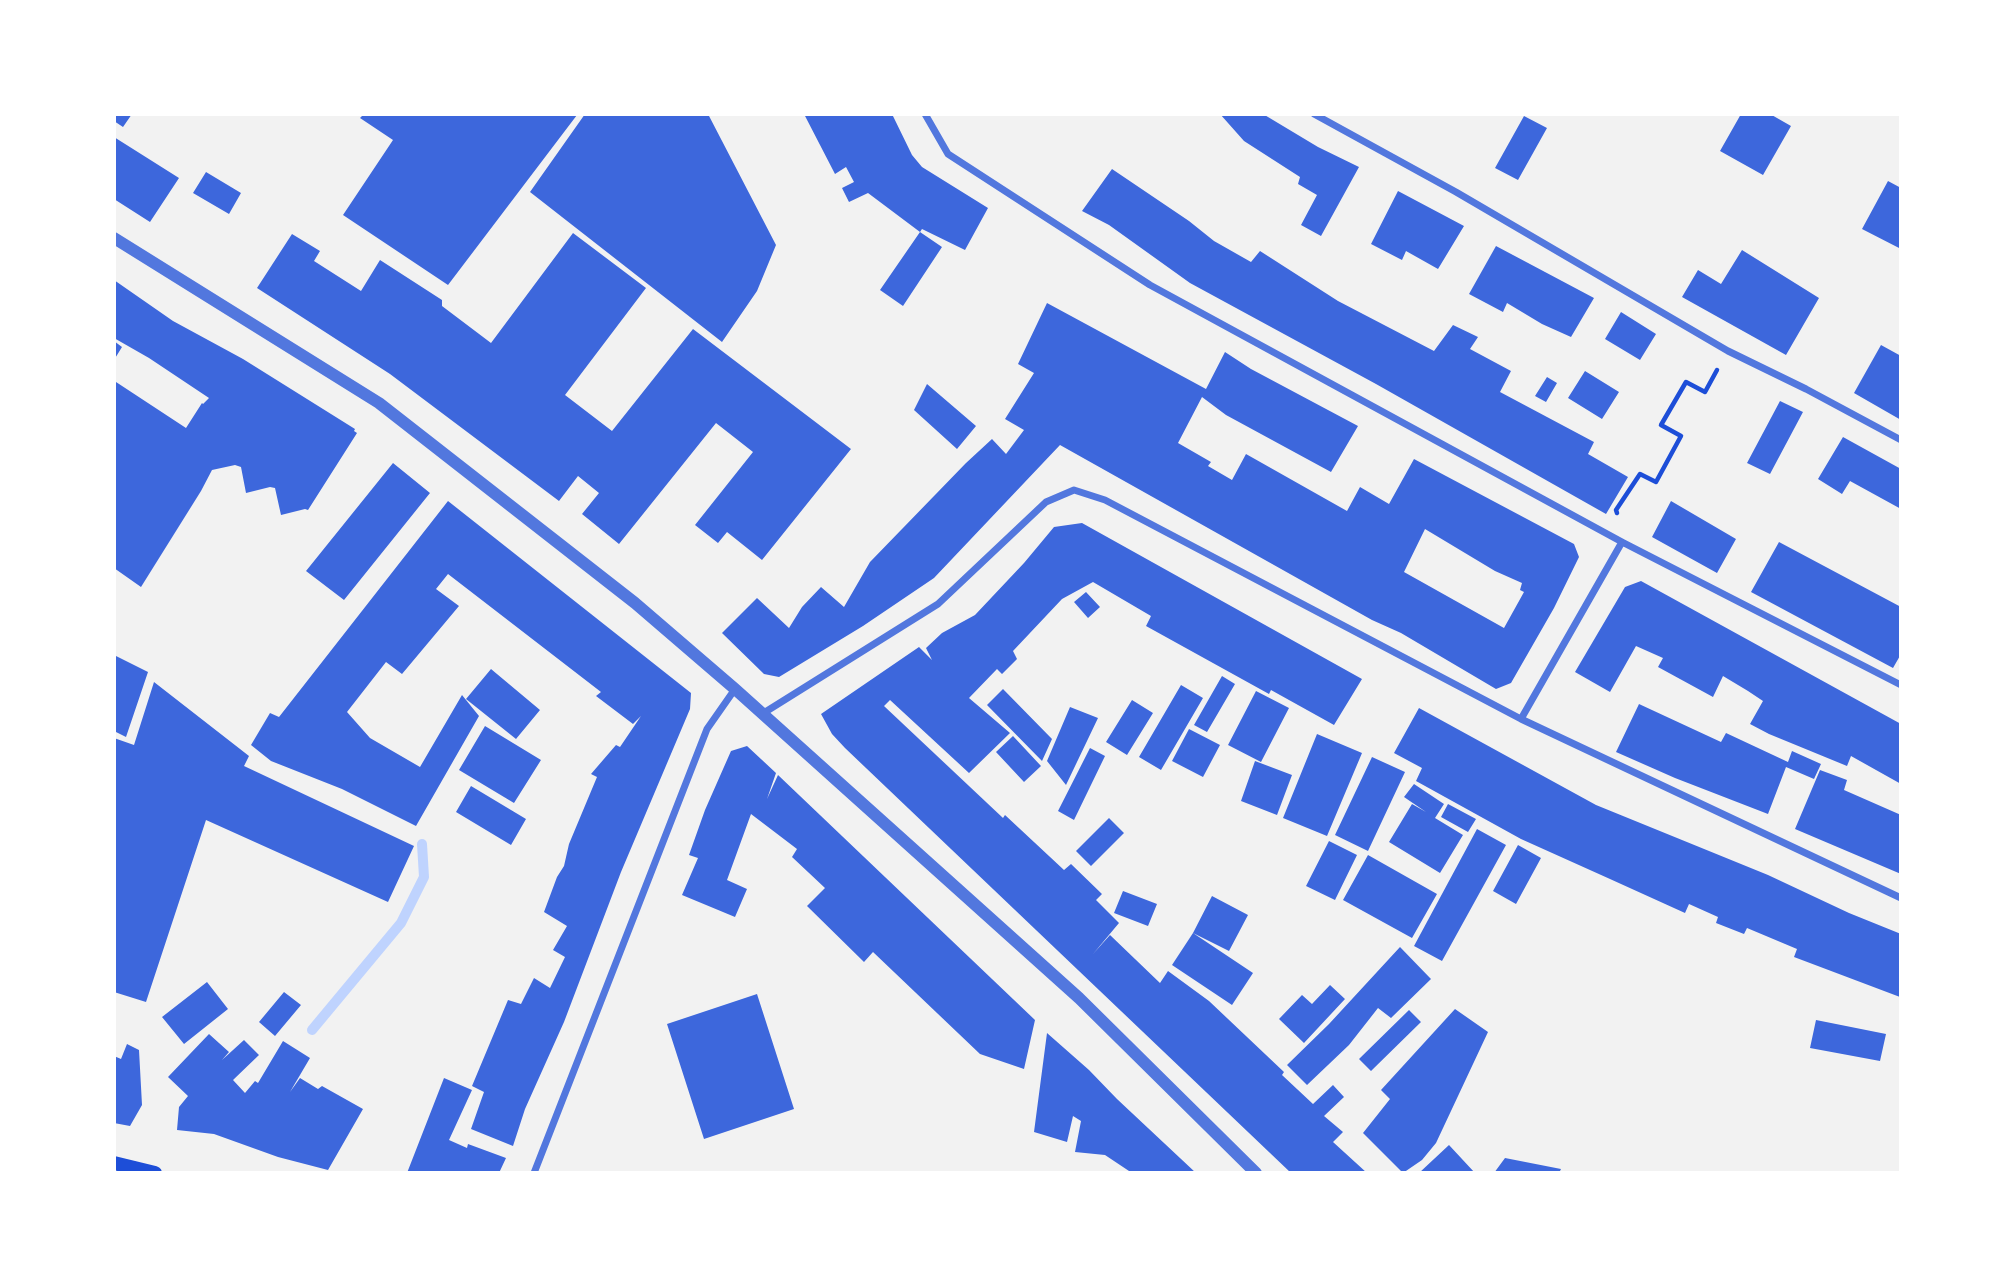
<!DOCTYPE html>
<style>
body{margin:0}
#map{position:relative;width:2015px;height:1287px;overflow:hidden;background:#f2f2f2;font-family:Barlow,sans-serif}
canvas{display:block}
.frame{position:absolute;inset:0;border:116px solid #fff;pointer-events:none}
</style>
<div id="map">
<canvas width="2015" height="1287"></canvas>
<div class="frame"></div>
</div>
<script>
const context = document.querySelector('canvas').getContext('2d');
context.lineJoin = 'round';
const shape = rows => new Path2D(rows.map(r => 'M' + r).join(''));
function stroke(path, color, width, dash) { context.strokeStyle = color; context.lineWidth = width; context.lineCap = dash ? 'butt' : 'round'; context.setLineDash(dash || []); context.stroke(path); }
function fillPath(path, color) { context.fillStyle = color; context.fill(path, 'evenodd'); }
const stream = shape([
 [312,1030,401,923,424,877,422,844]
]);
const building = shape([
 [114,114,132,114,123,127,114,121],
 [364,114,575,114,577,115,448,285,343,215,393,140,360,118],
 [585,114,708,114,776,245,757,291,722,342,530,192],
 [804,114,892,114,912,155,922,167,988,208,965,250,922,229,920,232,868,193,849,202,842,188,854,182,846,167,835,174],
 [1220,114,1263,114,1318,147,1359,167,1321,236,1301,225,1317,195,1298,184,1300,177,1244,141],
 [1741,114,1770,114,1791,126,1763,175,1720,151],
 [1524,116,1547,128,1518,180,1495,168],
 [114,137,179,178,150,222,114,199],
 [1112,169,1189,221,1214,241,1251,262,1260,251,1338,301,1434,351,1453,325,1478,337,1470,349,1511,371,1500,392,1594,442,1588,454,1628,477,1606,514,1376,384,1190,283,1109,225,1082,211],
 [206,172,241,193,229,214,193,193],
 [1888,181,1901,188,1901,249,1862,229],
 [1398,191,1464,226,1438,269,1406,251,1402,260,1371,244],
 [920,232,942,247,903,306,880,290],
 [573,233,646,288,565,395,612,431,693,329,851,449,762,560,727,532,718,543,695,525,753,452,716,423,619,544,582,514,599,493,578,476,559,501,390,374,257,288,292,234,320,251,314,261,361,291,380,260,442,300,442,306,491,343],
 [1496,246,1594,298,1571,337,1542,324,1507,303,1503,312,1469,294],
 [1742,250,1819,298,1786,355,1682,297,1698,270,1721,284],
 [114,280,173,321,243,359,355,429,354,431,357,433,308,510,305,509,281,515,275,488,270,487,246,493,241,467,235,465,212,470,201,491,141,587,114,568,114,386,116,382,186,428,202,403,203,404,209,398,149,358,114,338],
 [1047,303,1206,389,1225,352,1251,369,1358,426,1331,472,1226,415,1202,397,1178,443,1211,462,1208,466,1232,480,1246,454,1347,511,1360,487,1389,504,1414,459,1574,544,1579,557,1554,608,1511,683,1496,689,1401,633,1372,620,1060,445,934,578,863,626,779,677,764,674,722,633,757,598,789,628,802,607,821,587,844,607,870,562,966,463,992,439,1006,454,1024,430,1005,419,1034,373,1018,364],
 [1425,529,1495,571,1522,583,1520,590,1524,592,1504,628,1404,572],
 [1621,312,1656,334,1640,360,1605,339],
 [114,341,122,347,114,360],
 [1881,345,1901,356,1901,420,1854,393],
 [1585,371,1619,392,1602,419,1568,398],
 [1547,377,1557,383,1546,402,1535,396],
 [927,384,976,426,957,449,914,410],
 [1780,401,1803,412,1770,474,1747,463],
 [1843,437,1901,469,1901,509,1850,481,1842,494,1818,479],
 [393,463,430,493,344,600,306,571],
 [448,501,691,693,690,709,621,872,564,1022,525,1109,513,1146,471,1129,484,1092,472,1086,508,1000,521,1004,534,978,550,988,565,957,553,950,567,926,544,912,557,877,564,866,569,844,597,777,591,774,616,745,620,747,641,716,633,724,596,696,601,692,448,574,436,589,459,606,402,674,386,662,347,712,370,738,420,767,462,695,479,716,416,826,342,789,271,761,251,745,270,713,279,717],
 [1671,501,1736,539,1717,573,1652,537],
 [1082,523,1362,679,1334,725,1271,690,1269,694,1146,626,1151,616,1093,582,1062,599,1013,651,1017,659,1002,674,997,669,969,698,1010,733,969,773,890,700,884,706,1003,818,1005,815,1064,870,1071,864,1102,894,1096,900,1119,923,1093,954,1110,935,1160,983,1168,971,1209,1001,1284,1072,1282,1075,1313,1104,1333,1085,1344,1097,1324,1116,1343,1132,1333,1142,1367,1173,1291,1173,845,748,832,734,821,714,919,647,932,660,926,648,942,633,975,615,1024,563,1054,527],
 [1779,542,1901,607,1901,654,1893,668,1751,592],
 [1641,581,1901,724,1901,784,1851,756,1847,766,1769,734,1750,724,1763,701,1748,691,1723,676,1713,697,1658,667,1663,658,1636,646,1610,692,1575,672,1625,587],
 [1086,592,1100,607,1088,618,1074,602],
 [114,655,148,672,126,737,114,731],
 [491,669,540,710,516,739,466,699],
 [1222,676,1235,684,1207,732,1194,725],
 [154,682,249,756,244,766,414,846,388,902,206,820,146,1002,114,992,114,738,134,745],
 [1181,685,1203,698,1161,770,1139,757],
 [1003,689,1052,739,1042,761,987,705],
 [1256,691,1289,708,1261,762,1228,745],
 [1132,700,1153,713,1127,755,1106,742],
 [1639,704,1721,742,1726,733,1788,762,1792,751,1821,764,1814,779,1786,767,1768,814,1675,778,1616,752],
 [1070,707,1098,718,1066,785,1047,761],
 [1419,708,1596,805,1768,875,1849,913,1901,934,1900,997,1794,957,1797,949,1747,928,1744,934,1716,923,1718,917,1689,904,1685,913,1610,879,1521,839,1416,781,1422,768,1394,753],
 [485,726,541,760,514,803,459,770],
 [1189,729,1220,745,1203,777,1172,761],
 [1317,734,1362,753,1327,836,1283,818],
 [1013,736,1041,766,1024,782,996,752],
 [747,746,776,773,767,799,778,775,1035,1020,1024,1069,980,1054,873,952,864,962,807,906,825,888,792,857,797,849,751,814,727,880,747,889,735,917,682,895,698,858,689,855,705,810,731,751],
 [1090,748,1105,756,1074,820,1058,811],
 [1372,757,1405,772,1368,851,1335,835],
 [1255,761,1292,775,1277,815,1241,801],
 [1820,770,1847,780,1844,790,1901,815,1901,874,1795,829],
 [1414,784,1444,804,1435,818,1463,835,1440,873,1389,842,1412,804,1426,812,1404,797],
 [471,786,526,819,511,845,456,812],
 [1448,804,1476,819,1468,832,1441,817],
 [1109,818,1124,833,1091,866,1076,851],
 [1477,829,1506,845,1442,961,1414,946],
 [1329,841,1357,855,1335,900,1306,886],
 [1518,845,1541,858,1516,904,1493,891],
 [1368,855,1437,894,1412,938,1343,900],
 [1123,891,1157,904,1148,926,1114,913],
 [1212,896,1248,915,1229,951,1193,933],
 [1193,933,1253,973,1232,1005,1172,965],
 [1400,947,1431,979,1391,1018,1378,1008,1349,1045,1307,1085,1287,1065,1329,1024],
 [207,982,228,1009,184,1044,162,1017],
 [1330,985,1345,999,1304,1043,1279,1019,1302,995,1312,1004],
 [284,992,301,1005,275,1036,259,1022],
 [757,994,794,1109,704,1139,667,1024],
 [1455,1009,1488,1032,1436,1143,1422,1160,1403,1173,1363,1133,1390,1099,1381,1090],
 [1409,1010,1421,1022,1371,1071,1359,1059],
 [1816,1020,1886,1034,1880,1061,1810,1048],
 [1047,1033,1089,1070,1117,1099,1196,1173,1132,1173,1105,1155,1075,1152,1081,1121,1073,1116,1067,1142,1034,1132],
 [209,1034,229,1052,222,1060,244,1040,259,1055,233,1080,245,1093,255,1081,258,1083,283,1041,310,1058,290,1092,300,1078,318,1089,322,1086,363,1109,328,1170,278,1157,214,1134,177,1130,179,1107,188,1096,168,1077],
 [127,1044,139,1050,142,1105,130,1126,114,1123,114,1056,121,1059],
 [444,1078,472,1090,449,1140,467,1148,468,1144,506,1158,499,1173,407,1173],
 [1449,1145,1475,1173,1419,1173],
 [1505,1158,1561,1169,1559,1173,1494,1173]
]);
const path = shape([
 [1617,513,1616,510,1640,474,1656,482,1681,436,1661,425,1686,382,1705,392,1717,370]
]);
const minor = shape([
 [925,114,948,154,1150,285,1622,542,1901,685],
 [1314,114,1456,192,1728,351,1806,389,1901,440],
 [762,714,938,604,1046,502,1074,490,1105,500,1521,719,1901,898],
 [1521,719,1622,542],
 [534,1173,707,729,735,689]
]);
const tertiary = shape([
 [114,238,379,403,635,603,735,689,1079,998,1256,1173]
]);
const secondary = shape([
 [114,1163,155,1173]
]);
stroke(stream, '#bfd3fe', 10);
fillPath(building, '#3d67dc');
stroke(path, '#1d4ed8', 4.5);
stroke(minor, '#5277de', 7);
stroke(tertiary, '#5277de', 12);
stroke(secondary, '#1d4ed8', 14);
</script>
